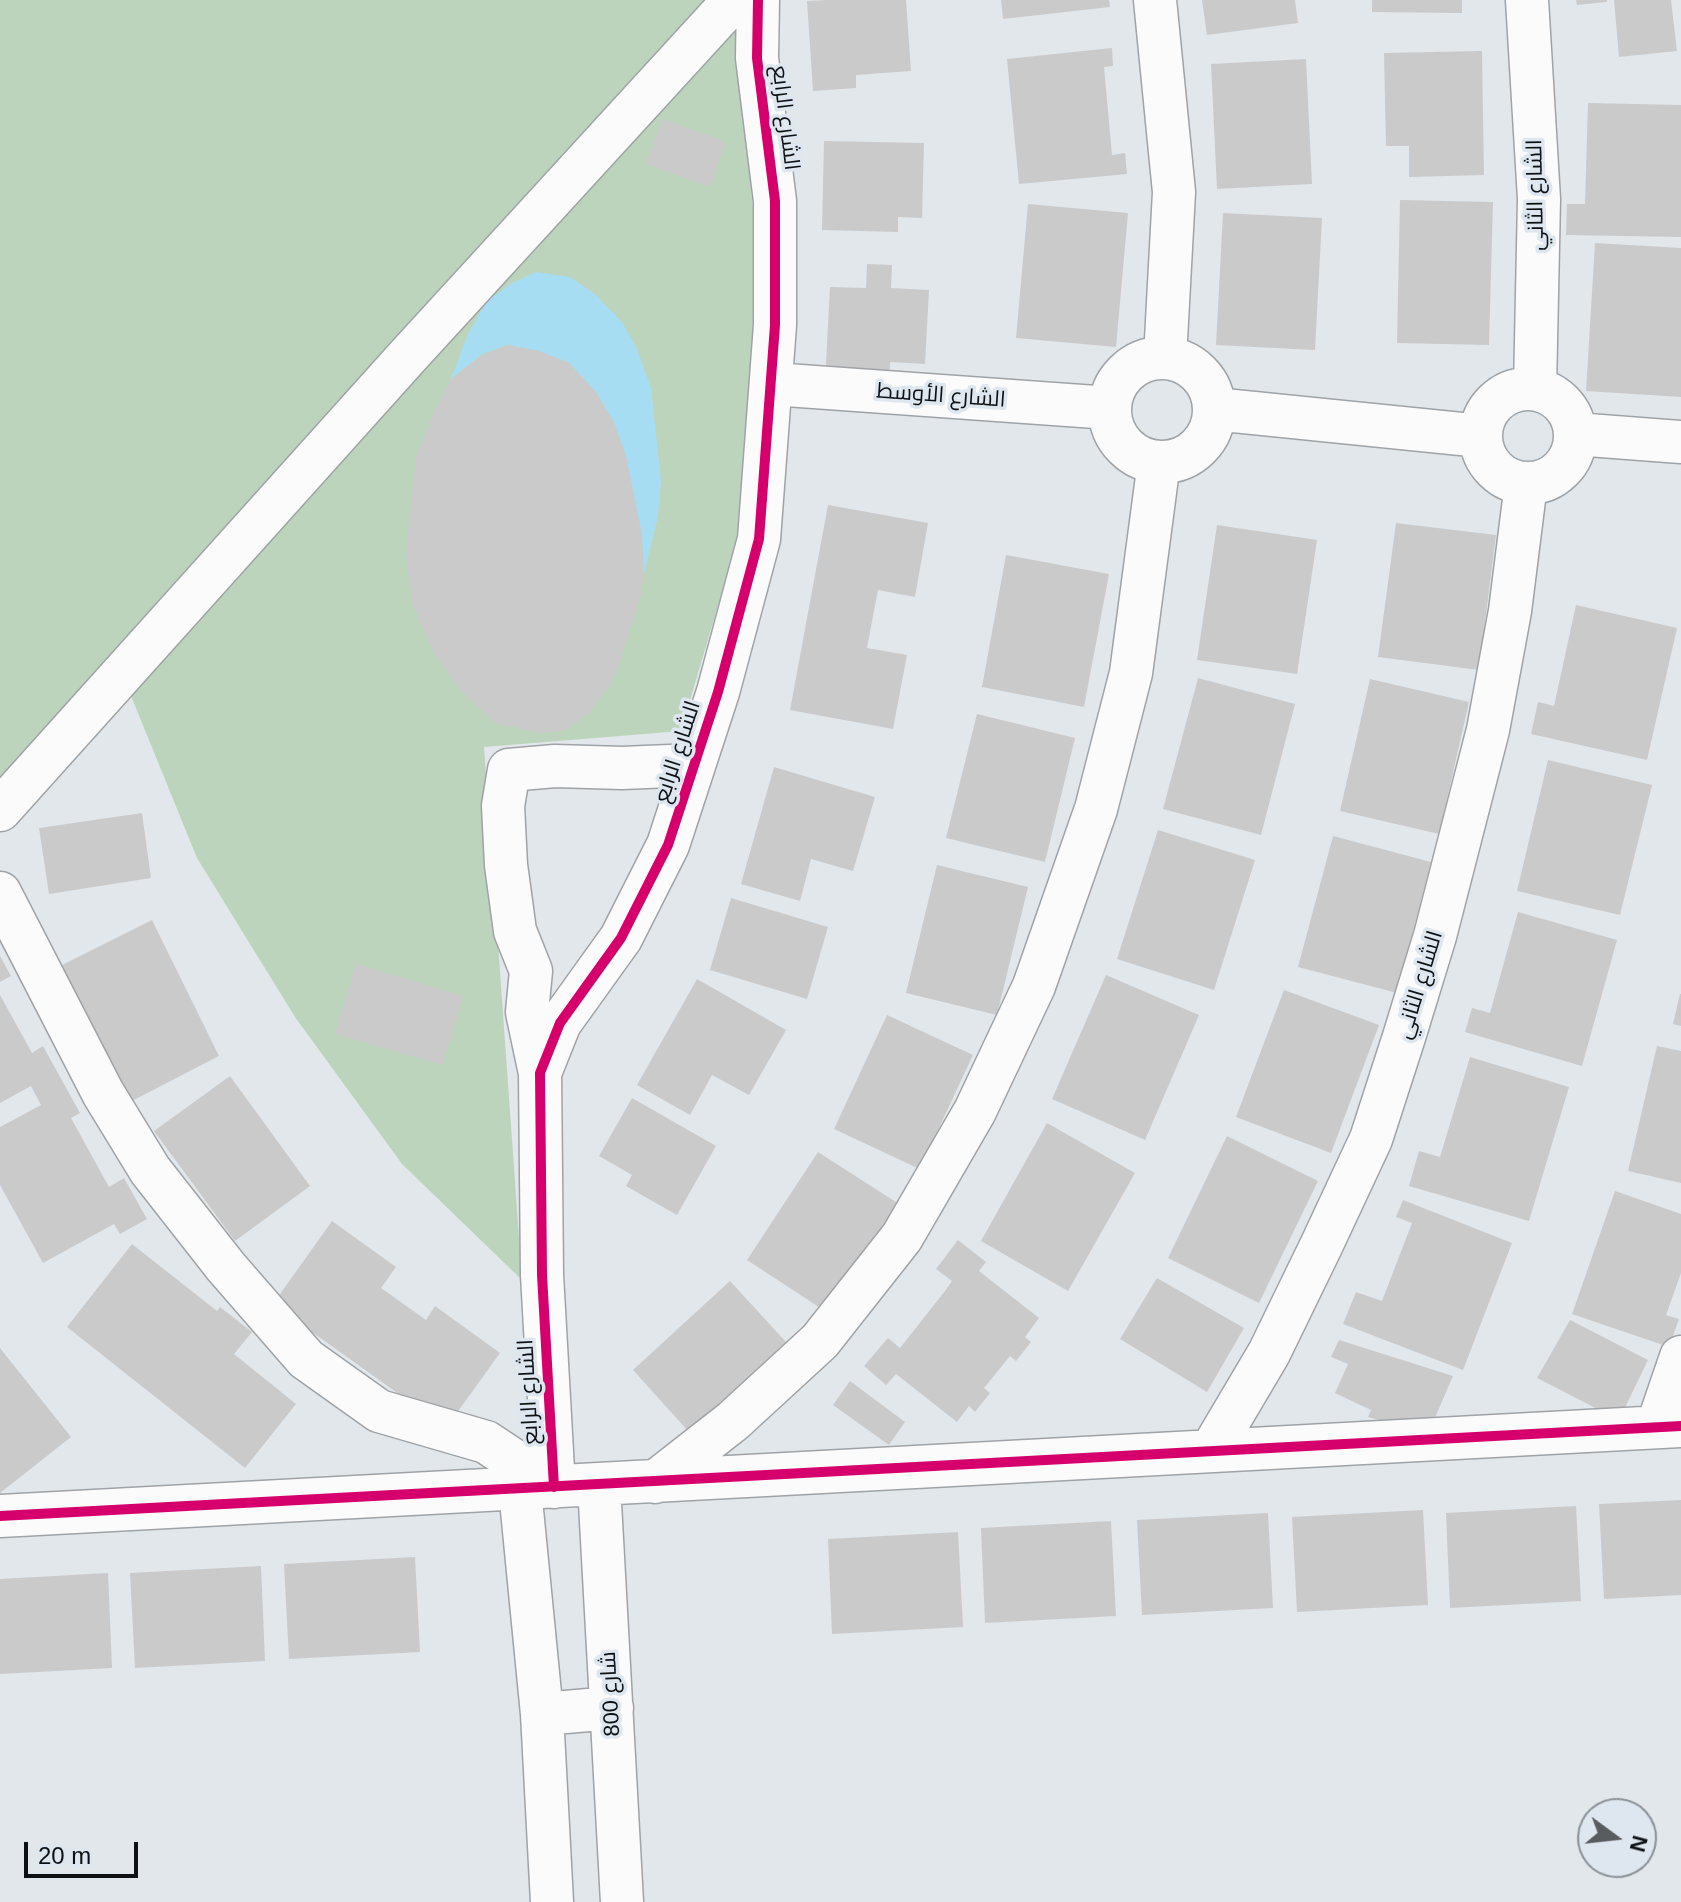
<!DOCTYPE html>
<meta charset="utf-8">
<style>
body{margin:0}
#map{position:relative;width:1681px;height:1902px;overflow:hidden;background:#e2e7eb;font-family:Arial,sans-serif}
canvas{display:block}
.north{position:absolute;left:1577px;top:1798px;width:80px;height:80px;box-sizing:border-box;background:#dee7ef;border:2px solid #8b9197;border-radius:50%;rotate:105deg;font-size:22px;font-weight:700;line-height:32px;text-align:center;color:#0e1114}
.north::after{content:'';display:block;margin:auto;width:28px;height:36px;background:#585c5f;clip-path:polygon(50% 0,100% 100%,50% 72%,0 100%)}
.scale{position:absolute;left:24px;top:1842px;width:114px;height:36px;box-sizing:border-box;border:4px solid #0e1114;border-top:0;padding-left:10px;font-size:24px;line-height:28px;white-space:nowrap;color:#0e1114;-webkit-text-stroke:6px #dee7ef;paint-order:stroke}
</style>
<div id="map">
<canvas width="1681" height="1902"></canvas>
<div class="north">N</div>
<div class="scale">20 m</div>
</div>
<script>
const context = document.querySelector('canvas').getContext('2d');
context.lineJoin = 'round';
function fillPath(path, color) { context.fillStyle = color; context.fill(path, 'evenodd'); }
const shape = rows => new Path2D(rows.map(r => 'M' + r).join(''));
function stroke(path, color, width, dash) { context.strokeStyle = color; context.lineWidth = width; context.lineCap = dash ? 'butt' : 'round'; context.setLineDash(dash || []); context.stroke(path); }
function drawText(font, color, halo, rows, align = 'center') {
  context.font = font + ' Arial,Cairo,sans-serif'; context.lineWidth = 7; context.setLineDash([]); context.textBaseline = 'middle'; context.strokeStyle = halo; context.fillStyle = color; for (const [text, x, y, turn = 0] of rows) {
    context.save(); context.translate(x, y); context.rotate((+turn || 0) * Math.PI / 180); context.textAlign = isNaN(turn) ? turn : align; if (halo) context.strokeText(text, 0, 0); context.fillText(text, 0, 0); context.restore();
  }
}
const green = shape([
 [0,0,705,0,0,789],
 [734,15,755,230,751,392,736,544,681,731,484,747,522,1280,402,1164,295,1017,197,858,127,686]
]);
const water = shape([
 [536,272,570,277,595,294,622,322,637,349,651,388,661,481,658,516,644,574,626,456,614,423,596,392,569,363,539,351,508,345,483,354,451,379,468,334,487,301,510,284]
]);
const building = shape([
 [828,0,906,0,911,71,856,75,856,88,813,91,807,1],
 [1001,0,1109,0,1110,7,1003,19],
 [1202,0,1295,0,1298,23,1207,35],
 [1372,0,1462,0,1462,13,1372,12],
 [1576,0,1607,0,1607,2,1577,5],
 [1614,0,1671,0,1677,51,1619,57],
 [1112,48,1113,66,1104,67,1112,155,1125,153,1127,174,1019,184,1007,59],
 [1482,51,1484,175,1409,177,1409,146,1386,146,1384,53],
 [1306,59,1312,184,1217,189,1211,64],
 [1588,103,1681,105,1681,237,1566,235,1567,204,1585,204],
 [663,119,726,142,710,187,646,164],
 [824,141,924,143,922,218,898,217,898,232,822,230],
 [1400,200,1493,202,1489,345,1397,343],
 [1028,204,1128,213,1116,347,1016,338],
 [1223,213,1322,218,1315,350,1216,345],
 [1595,243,1681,248,1681,397,1586,391],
 [867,264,892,265,891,288,929,290,925,364,890,362,889,385,825,382,830,287,866,288],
 [508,345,539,351,569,363,596,392,614,423,626,456,642,534,644,574,640,598,620,662,611,684,590,712,564,731,540,733,496,723,461,691,434,653,413,606,406,555,416,458,434,413,451,379,483,354],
 [828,505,928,523,915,597,878,590,867,648,907,655,893,729,790,710],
 [1396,523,1496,535,1479,670,1378,657],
 [1217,525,1317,540,1297,674,1197,660],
 [1006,555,1109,574,1084,707,982,687],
 [1576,605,1677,628,1647,760,1531,734,1538,702,1554,706],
 [1198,678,1295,704,1261,835,1163,809],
 [1370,679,1469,702,1439,834,1340,811],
 [977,714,1075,738,1045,862,946,838],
 [1548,760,1652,785,1620,915,1517,891],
 [774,767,875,797,853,871,811,859,800,901,741,884],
 [142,813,151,878,49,894,39,828],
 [1158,830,1255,860,1214,990,1117,959],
 [1333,836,1431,862,1397,993,1298,967],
 [937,865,1028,887,997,1015,906,993],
 [731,898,828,927,807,999,710,970],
 [1518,912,1617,940,1582,1066,1465,1032,1472,1008,1490,1013],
 [152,920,219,1056,124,1105,56,968],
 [0,956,11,976,0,982],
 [356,964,463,996,443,1065,335,1034],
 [1106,975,1199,1015,1145,1140,1052,1099],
 [697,979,786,1030,749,1095,712,1075,690,1115,637,1085],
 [1284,990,1379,1025,1331,1153,1236,1117],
 [1680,994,1681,994,1681,1026,1673,1024],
 [0,995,32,1053,43,1046,80,1113,71,1118,109,1187,124,1178,147,1219,120,1234,114,1224,43,1263,0,1185,0,1127,41,1105,31,1086,0,1103],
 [887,1015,973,1055,930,1147,937,1150,926,1172,834,1129],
 [1657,1046,1681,1051,1681,1183,1628,1171],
 [1470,1057,1569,1087,1529,1221,1409,1186,1419,1151,1440,1157],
 [230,1076,310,1186,235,1241,154,1131],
 [632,1098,716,1146,677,1215,626,1186,632,1175,599,1156],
 [1047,1123,1135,1173,1068,1291,981,1241],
 [1227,1136,1318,1181,1259,1303,1168,1258],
 [818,1152,899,1204,828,1313,747,1260],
 [1615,1191,1681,1214,1681,1273,1666,1315,1679,1319,1669,1347,1572,1314],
 [1403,1200,1512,1243,1463,1370,1343,1324,1356,1292,1382,1301,1412,1223,1396,1217],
 [332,1221,396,1267,381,1288,426,1320,435,1306,500,1353,446,1428,273,1304],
 [958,1240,986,1262,979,1271,1039,1318,1025,1337,1031,1342,1016,1361,1010,1356,984,1388,990,1393,975,1412,969,1406,957,1422,896,1374,886,1385,864,1366,888,1338,900,1348,945,1291,952,1281,936,1269],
 [132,1244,217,1311,220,1307,252,1332,234,1354,296,1404,245,1468,67,1327],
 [1157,1278,1244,1328,1207,1392,1120,1339],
 [730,1281,797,1354,699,1443,633,1370],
 [1570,1320,1648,1360,1619,1420,1537,1378],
 [1339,1340,1453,1376,1428,1434,1368,1417,1371,1410,1335,1393,1348,1364,1331,1357],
 [0,1348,71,1437,0,1493],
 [850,1381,905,1422,889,1445,833,1405],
 [1681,1500,1681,1595,1604,1599,1599,1504],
 [1576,1506,1581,1601,1450,1608,1446,1513],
 [1423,1510,1428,1605,1297,1612,1292,1517],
 [1268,1513,1273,1608,1142,1615,1137,1520],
 [1111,1521,1116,1616,985,1623,981,1528],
 [958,1532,963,1627,832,1634,828,1539],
 [415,1557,420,1652,289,1659,284,1564],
 [261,1566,265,1661,135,1668,130,1573],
 [108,1573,112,1668,0,1674,0,1579]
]);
const street = shape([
 [1155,0,1174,192,1165,358],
 [1527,0,1539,199,1535,389],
 '1110 410a52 52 0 1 1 104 0a52 52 0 1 1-104 0Z',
 [772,384,1110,408],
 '1481 436a47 47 0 1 1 94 0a47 47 0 1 1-94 0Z',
 [1214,409,1481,436],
 [1575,434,1681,442],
 [0,810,407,357,734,0],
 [0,893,103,1093,150,1170,226,1267,306,1359,379,1411,486,1442,554,1487],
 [540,1073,527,1012,531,971,515,931,506,865,503,806,509,770,555,766,622,768,694,765],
 [1657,1427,1681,1357],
 [1211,1451,1269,1353,1322,1244,1371,1139,1404,1037,1435,936,1488,730,1510,611,1526,484],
 [655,1482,733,1421,820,1341,902,1237,975,1111,1034,986,1096,809,1131,673,1159,462],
 [599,1485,622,1902],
 [554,1487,542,1275,540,1073,560,1023,621,938,668,845,718,692,759,539,775,325,775,201,757,58,758,0],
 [520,1490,542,1714,552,1902],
 [0,1516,1681,1426],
 [542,1714,612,1708]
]);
const cycleway = shape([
 [554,1487,542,1275,540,1073,560,1023,621,938,668,845,718,692,759,539,775,325,775,201,757,58,758,0],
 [0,1516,1681,1426]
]);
const streetNames = [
 ["الشارع الرابع",785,118,83],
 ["الشارع الثاني",1536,195,-91],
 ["الشارع الأوسط",941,396,4],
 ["الشارع الرابع",678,752,-72],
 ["الشارع الثاني",1420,985,-73],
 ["الشارع الرابع",529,1392,-93],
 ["شارع 800",611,1694,-93]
];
fillPath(green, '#bcd4bc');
fillPath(water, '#a7ddf3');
fillPath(building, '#cacacb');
stroke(street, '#9fa3a6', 45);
stroke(street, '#fbfbfc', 42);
stroke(cycleway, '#d6006c', 10);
drawText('22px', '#0e1114', '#dee7ef', streetNames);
</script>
